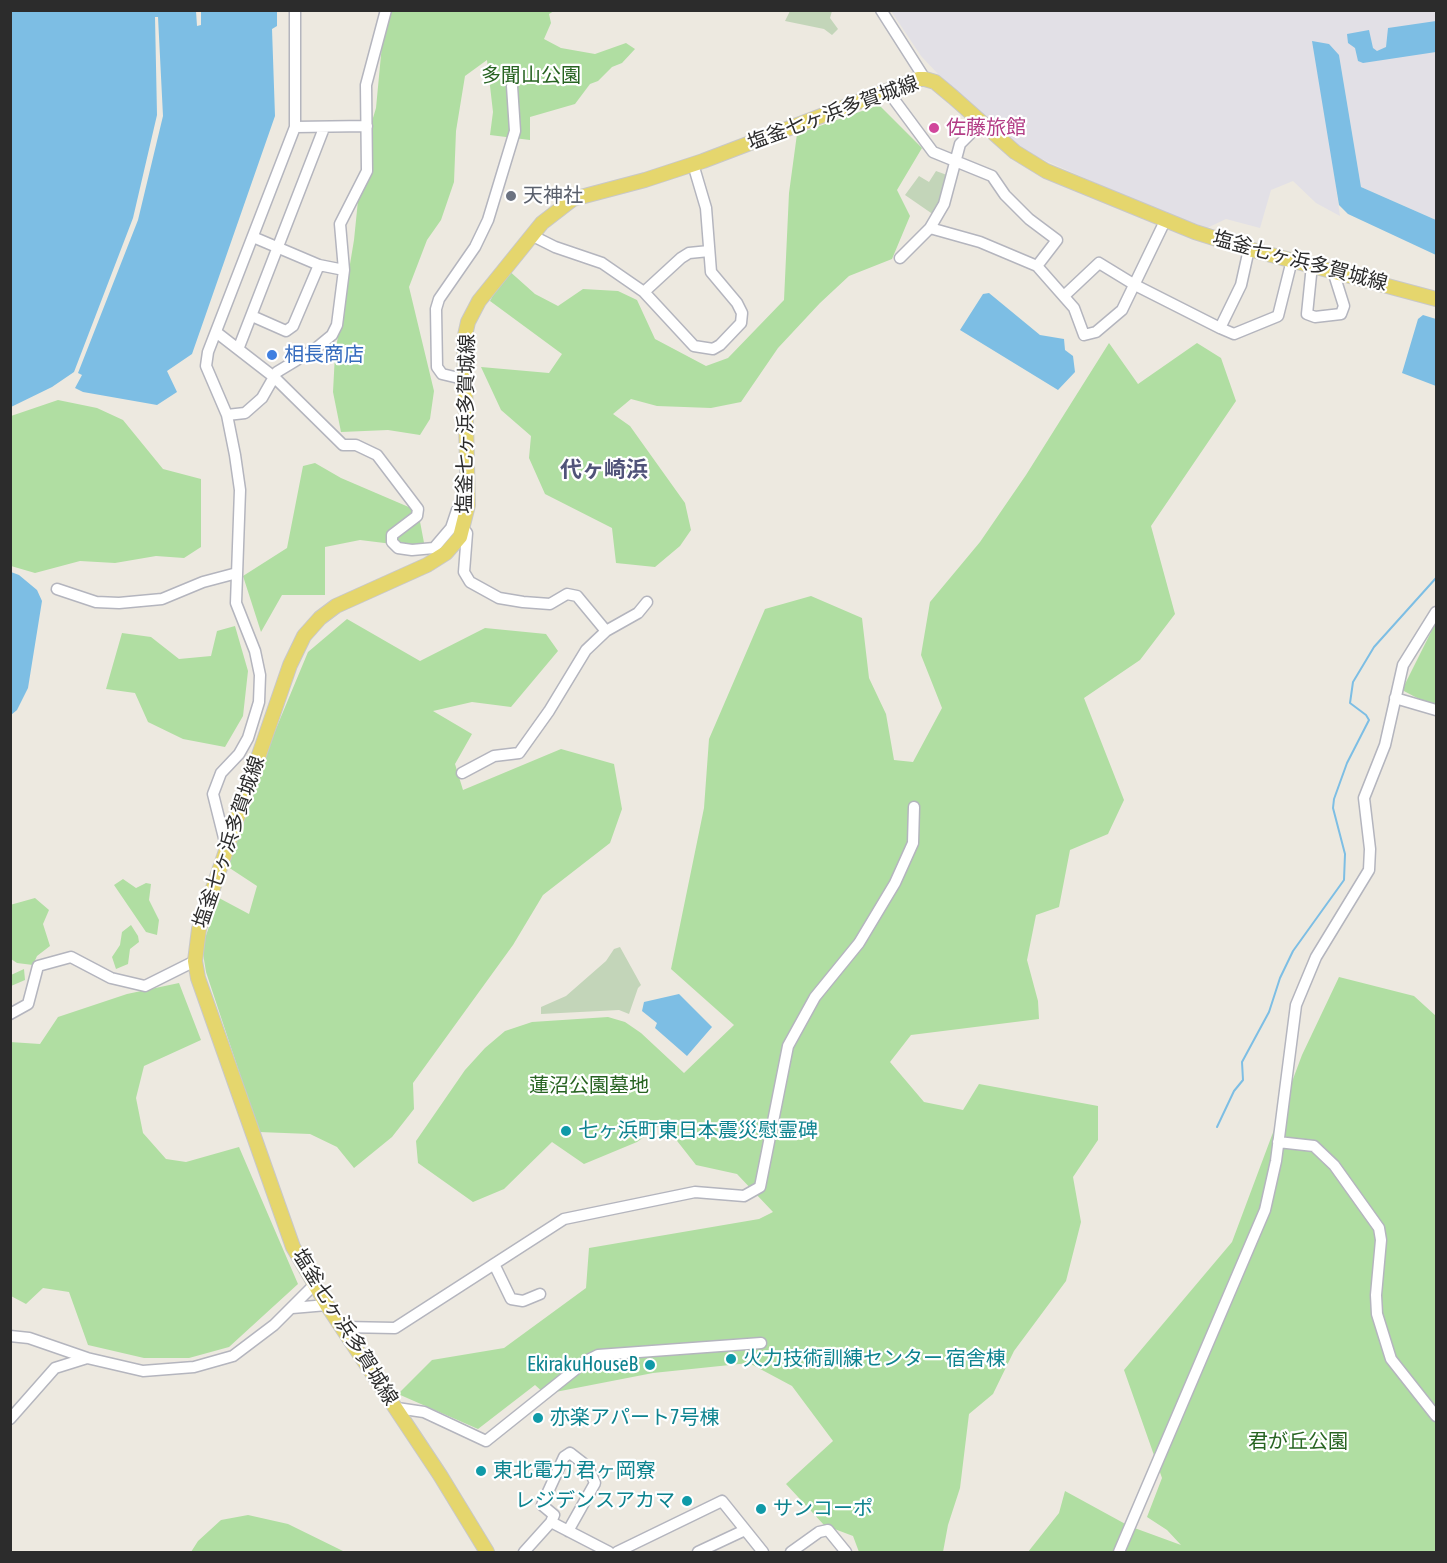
<!DOCTYPE html>
<meta charset="utf-8">
<style>
body{margin:0}
#map{position:relative;width:1447px;height:1563px;overflow:hidden;background:#ede9e0;font-family:"Asap Condensed",sans-serif}
canvas{display:block}
.frame{position:absolute;inset:0;border:12px solid #2c2c2c;pointer-events:none}
</style>
<div id="map">
<canvas width="1447" height="1563"></canvas>
<div class="frame"></div>
</div>
<script>
const context = document.querySelector('canvas').getContext('2d');
context.lineJoin = 'round';
function fillPath(path, color) { context.fillStyle = color; context.fill(path, 'evenodd'); }
const shape = rows => new Path2D(rows.map(r => 'M' + r).join(''));
function stroke(path, color, width, dash) { context.strokeStyle = color; context.lineWidth = width; context.lineCap = dash ? 'butt' : 'round'; context.setLineDash(dash || []); context.stroke(path); }
function drawText(font, color, halo, rows, align = 'center') {
  context.font = font + ' "Asap Condensed","Noto Sans JP",sans-serif'; context.lineWidth = 4.5; context.setLineDash([]); context.textBaseline = 'middle'; context.strokeStyle = halo; context.fillStyle = color; for (const [text, x, y, turn = 0] of rows) {
    context.save(); context.translate(x, y); context.rotate((+turn || 0) * Math.PI / 180); context.textAlign = isNaN(turn) ? turn : align; if (halo) context.strokeText(text, 0, 0); context.fillText(text, 0, 0); context.restore();
  }
}
const industrial = shape([
 [891,11,1436,11,1436,220,1361,187,1339,55,1333,164,1340,216,1316,203,1293,181,1271,190,1260,228,1226,219,1207,228,1148,206,1026,152,998,132,938,74,921,56]
]);
const green = shape([
 [381,11,554,11,549,14,551,23,544,39,561,48,595,54,626,43,635,49,622,63,612,67,598,81,590,84,575,104,530,117,530,140,490,135,493,112,487,60,465,76,456,131,454,182,441,220,427,240,409,287,434,391,430,419,420,435,388,430,341,432,333,392,335,354,354,240,363,151,376,108,383,34],
 [879,105,922,148,897,190,910,216,892,259,849,276,820,303,778,348,741,402,711,408,657,406,631,399,613,414,630,426,685,503,691,530,680,546,655,567,616,563,612,528,545,494,529,458,531,436,501,410,481,367,549,373,562,354,490,301,507,269,535,294,558,306,583,289,618,291,637,300,655,339,706,366,728,358,784,300,789,193,797,134],
 [1109,343,1138,384,1197,343,1221,358,1236,401,1151,526,1175,614,1140,660,1084,698,1124,800,1108,834,1070,850,1059,907,1036,915,1027,960,1038,1001,1039,1019,911,1035,890,1062,924,1102,963,1110,979,1084,1098,1106,1098,1140,1073,1177,1081,1222,1066,1281,1014,1351,993,1394,969,1414,960,1488,948,1525,943,1552,859,1552,853,1536,824,1525,786,1484,833,1441,792,1386,749,1363,653,1373,545,1394,535,1385,478,1429,398,1394,432,1360,504,1348,586,1288,589,1248,759,1219,773,1212,737,1174,696,1165,663,1123,637,1142,584,1164,552,1142,504,1189,473,1202,418,1163,416,1141,465,1070,485,1048,505,1031,532,1022,608,1017,625,1022,641,1033,684,1073,734,1025,671,969,704,808,709,739,765,609,811,596,862,618,869,678,886,714,894,760,913,762,942,708,921,655,930,602,980,542,1026,475],
 [58,400,97,408,123,420,163,469,201,479,201,547,184,558,156,556,115,563,80,561,35,573,11,566,11,416],
 [315,463,341,478,418,511,425,548,360,540,325,547,325,595,282,595,261,632,243,576,287,548,303,466],
 [347,619,420,661,485,628,546,634,558,651,511,707,472,702,433,711,472,734,455,764,463,790,561,749,614,764,622,809,610,843,543,895,513,945,413,1083,414,1109,392,1137,354,1168,337,1147,310,1134,259,1132,206,972,202,947,219,898,249,914,257,886,225,865,245,803,308,652],
 [1436,622,1436,708,1402,690],
 [235,626,248,671,243,716,225,747,183,739,148,722,135,693,106,689,122,633,151,637,179,659,211,656,217,631],
 [123,879,136,888,146,883,151,884,149,900,159,920,157,935,146,932,114,885],
 [35,898,49,910,43,924,50,946,37,956,33,965,17,963,11,959,10,905],
 [131,925,138,936,139,942,130,949,128,964,116,969,112,957,120,945,122,932],
 [24,969,25,980,11,986,11,975],
 [1339,977,1414,996,1436,1016,1436,1552,1028,1552,1059,1513,1065,1491,1129,1526,1181,1545,1167,1530,1147,1517,1162,1478,1124,1370,1232,1242,1302,1055],
 [179,983,201,1040,144,1066,136,1098,143,1133,166,1159,186,1162,239,1147,298,1284,229,1347,189,1358,144,1358,88,1345,69,1292,43,1288,26,1304,11,1296,10,1042,40,1044,58,1017,127,994],
 [248,1515,288,1524,345,1552,191,1552,198,1541,221,1520]
]);
const cemetery = shape([
 [790,11,832,11,830,18,838,29,832,35,824,29,785,21],
 [936,171,947,175,943,198,934,215,905,195,919,176,929,182],
 [620,947,641,985,638,988,629,1014,619,1010,541,1014,541,1007,566,996,606,961,614,949]
]);
const water = shape([
 [10,11,196,11,197,26,201,25,201,11,277,11,277,26,272,29,275,116,192,354,167,371,177,392,157,405,83,392,75,388,82,375,78,373,138,220,163,116,158,17,155,17,157,115,133,218,74,372,52,387,11,407],
 [1436,21,1436,52,1363,63,1358,61,1355,48,1348,43,1347,34,1369,30,1373,48,1377,51,1386,47,1388,28],
 [1312,41,1329,44,1339,55,1361,187,1436,220,1436,255,1348,214,1339,205],
 [989,293,1040,335,1064,339,1065,350,1073,356,1075,372,1058,390,960,330,983,294],
 [1423,315,1436,319,1436,386,1402,373,1418,319],
 [11,572,19,575,37,590,42,601,28,688,17,710,11,715],
 [679,994,712,1027,687,1056,655,1028,657,1023,642,1011,644,1002]
]);
const stream = shape([
 [1217,1127,1234,1091,1243,1080,1242,1062,1269,1012,1280,978,1293,951,1344,880,1345,854,1333,808,1334,799,1347,763,1369,720,1366,715,1350,703,1353,682,1374,647,1436,578]
]);
const minor = shape([
 [881,10,925,79],
 [887,90,933,152,992,176,1005,195,1029,219,1057,240,1037,266],
 [295,127,367,126],
 [930,228,980,242,1037,266,1074,308,1084,335,1096,332,1122,310,1165,221],
 [533,236,555,247,602,263,644,292,694,346,713,349,720,345,741,323,742,313,737,303,711,272,706,208,693,164],
 [253,237,319,265,344,270],
 [900,258,930,228,944,204,960,144,981,123],
 [1312,265,1307,314,1315,317,1341,314,1344,306,1333,271],
 [644,292,681,258,689,253,709,251],
 [1065,295,1099,263,1135,285,1220,328,1241,285,1249,249],
 [252,316,286,331,293,326,319,265],
 [1220,328,1234,334,1278,316,1292,260],
 [216,332,274,377,277,372,315,349,332,335,337,325,344,270,340,224,367,171,366,85,386,10],
 [239,347,324,128],
 [463,379,442,374,437,367,436,309,439,299,475,247,488,220,515,131,512,86],
 [227,415,245,413,262,398,274,377,343,445,356,445,377,455,418,509,417,516,392,535,392,542,398,548,412,550,434,548,451,528,457,510,467,512],
 [463,528,467,533,464,572,470,582,499,598,523,602,550,604,567,594,577,596,606,631],
 [57,589,96,602,119,603,162,599,203,582,237,573],
 [1395,698,1436,710],
 [462,773,494,756,519,753,549,711,586,650,606,631,638,613,647,602],
 [228,842,224,838,213,794,221,773,239,754,248,738,259,702,260,675,255,651,236,603,240,490,235,455,227,415,206,366,208,352,295,127,295,10],
 [10,1014,28,1004,38,966,71,957,111,978,145,986,195,961],
 [1278,1142,1314,1146,1334,1165,1379,1228,1381,1240,1376,1295,1377,1314,1391,1359,1436,1416],
 [494,1264,511,1299,523,1301,540,1294],
 [292,1308,327,1305],
 [343,1327,395,1328,564,1219,695,1192,744,1196,760,1187,788,1046,815,997,859,943,895,883,913,843,914,807],
 [10,1336,29,1338,87,1358],
 [397,1408,424,1412,486,1441,586,1361,598,1355,761,1343],
 [10,1419,55,1368,87,1358,143,1371,194,1367,233,1356,274,1325,314,1285],
 [551,1522,554,1515,542,1505,564,1457,570,1453,588,1467,595,1483,568,1531],
 [524,1552,551,1522,609,1552],
 [617,1552,722,1501,763,1552],
 [698,1552,745,1530],
 [791,1552,819,1532,828,1530,846,1552],
 [1119,1552,1265,1210,1276,1161,1296,1005,1316,957,1369,870,1370,849,1364,798,1385,745,1403,665,1436,612]
]);
const major = shape([
 [487,1552,440,1475,327,1305,293,1247,198,978,195,961,199,929,290,665,304,636,320,618,336,606,427,565,446,553,460,537,468,505,464,340,468,322,479,301,542,223,573,199,645,180,703,161,918,79,925,79,935,82,953,97,1015,152,1046,171,1195,232,1249,249,1436,299]
]);
const markers = [
 [934,128,6,"#d1479c"],
 [511,196,6,"#6b7280"],
 [272,355,6,"#3f7fe0"],
 [566,1131,6,"#0f9aa8"],
 [731,1359,6,"#0f9aa8"],
 [650,1365,6,"#0f9aa8"],
 [538,1418,6,"#0f9aa8"],
 [481,1471,6,"#0f9aa8"],
 [687,1501,6,"#0f9aa8"],
 [761,1509,6,"#0f9aa8"]
];
const parkNames = [
 ["多聞山公園",531,76],
 ["蓮沼公園墓地",589,1086],
 ["君が丘公園",1298,1442]
];
const streetNames = [
 ["塩釜七ヶ浜多賀城線",833,113,-20],
 ["塩釜七ヶ浜多賀城線",1300,261,15],
 ["塩釜七ヶ浜多賀城線",466,424,-89],
 ["塩釜七ヶ浜多賀城線",229,842,-71],
 ["塩釜七ヶ浜多賀城線",345,1327,58]
];
const hotelNames = [
 ["佐藤旅館",946,128]
];
const worshipNames = [
 ["天神社",523,196]
];
const shopNames = [
 ["相長商店",284,355]
];
const cultureNames = [
 ["七ヶ浜町東日本震災慰霊碑",578,1131],
 ["火力技術訓練センター 宿舎棟",743,1359],
 ["EkirakuHouseB",638,1365,"right"],
 ["亦楽アパート7号棟",550,1418],
 ["東北電力 君ヶ岡寮",493,1471],
 ["レジデンスアカマ",675,1501,"right"],
 ["サンコーポ",773,1509]
];
const quarterNames = [
 ["代ヶ崎浜",604,470]
];
fillPath(industrial, '#e2e0e6');
fillPath(green, '#b0dea2');
fillPath(cemetery, '#c3d5b9');
fillPath(water, '#7dbee4');
stroke(stream, '#7dbee4', 2);
stroke(minor, '#b4b5be', 13);
stroke(major, '#c8c8c8', 16);
stroke(minor, '#fff', 10);
stroke(major, '#e5d66d', 14);
for (const [x, y, r, color] of markers) { const dot = new Path2D(); dot.arc(x, y, r, 0, 2 * Math.PI); context.fillStyle = color; context.fill(dot); stroke(dot, '#fff', 2); }
drawText('20px', '#286422', '#fff', parkNames);
drawText('20px', '#2c2c2c', '#fff', streetNames);
drawText('20px', '#b23c85', '#fff', hotelNames, 'left');
drawText('20px', '#5b616d', '#fff', worshipNames, 'left');
drawText('20px', '#366cbe', '#fff', shopNames, 'left');
drawText('20px', '#0d838f', '#fff', cultureNames, 'left');
drawText('bold 22px', '#505379', '#fff', quarterNames);
</script>
